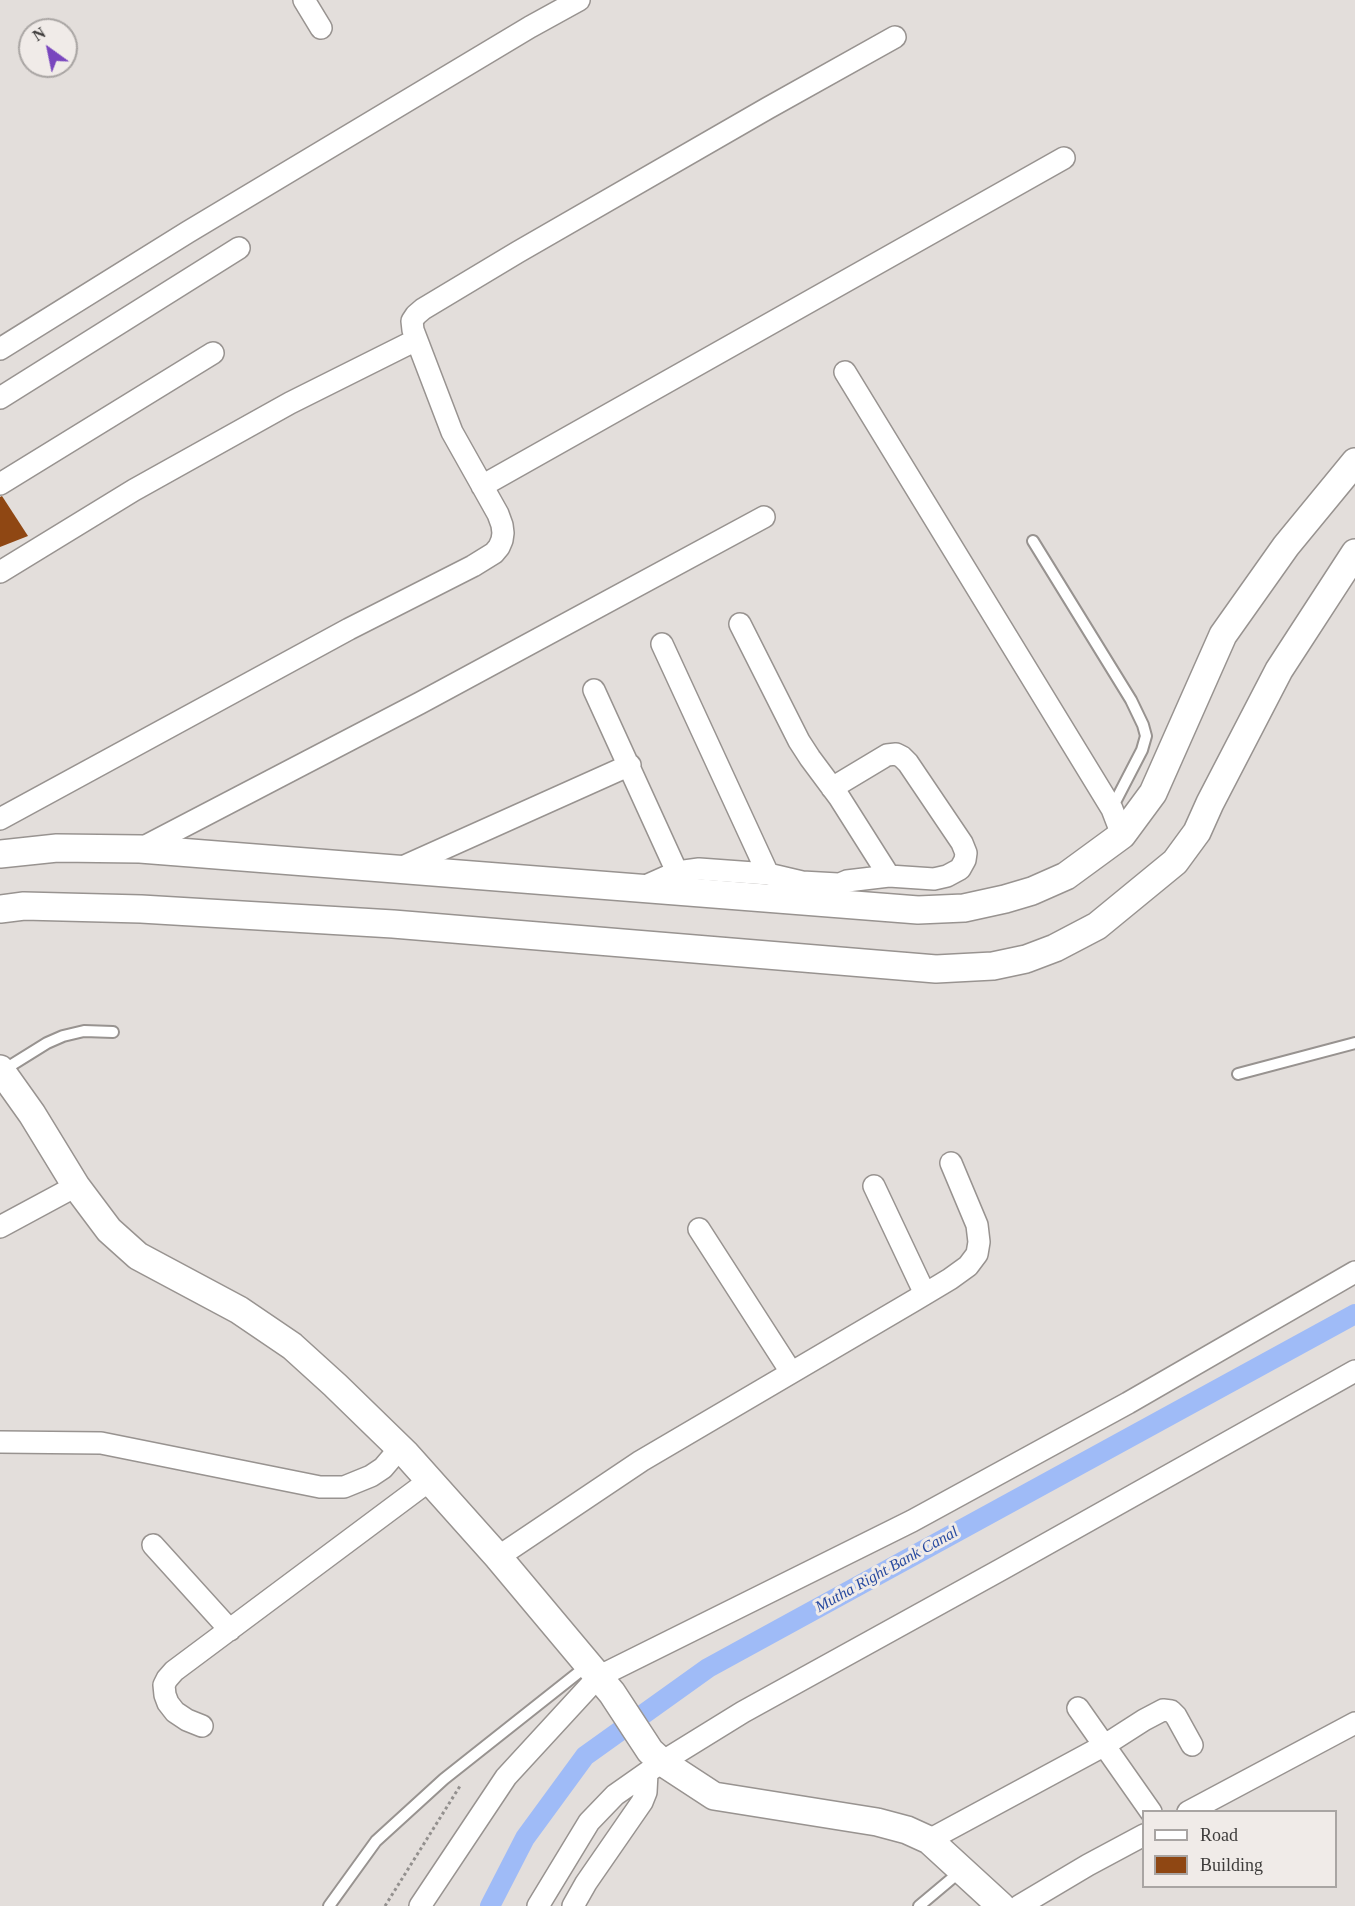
<!DOCTYPE html>
<style>
body{margin:0}
#map{position:relative;width:1355px;height:1906px;overflow:hidden;background:#e3dedb;font-family:"Times New Roman",serif}
canvas{display:block}
.legend{position:absolute;left:1142px;top:1810px;width:195px;height:78px;box-sizing:border-box;background:#f0ebe8;border:2px solid #a9a5a3;margin:0;padding:8px 10px;list-style:none;font-size:18px;color:#3e3c3b}
.legend li{display:flex;align-items:center;gap:12px;height:30px}
.legend b{width:30px;border:2px solid #a9a5a3}
.north{position:absolute;left:18px;top:18px;width:60px;height:60px;box-sizing:border-box;background:#f0ebe8;border:2px solid #a9a5a3;border-radius:50%;rotate:327deg;font-size:16px;font-weight:700;line-height:24px;text-align:center;color:#3e3c3b}
.north::after{content:'';display:block;margin:auto;width:21px;height:27px;background:#7946be;clip-path:polygon(50% 0,100% 100%,50% 72%,0 100%)}
</style>
<div id="map">
<canvas width="1355" height="1906"></canvas>
<ul class="legend">
<li><b style="height:8px;background:#fff"></b>Road</li>
<li><b style="height:16px;background:#8f4713"></b>Building</li>
</ul>
<div class="north">N</div>
</div>
<script>
const context = document.querySelector('canvas').getContext('2d');
context.lineJoin = 'round';
const shape = rows => new Path2D(rows.map(r => 'M' + r).join(''));
function stroke(path, color, width, dash) { context.strokeStyle = color; context.lineWidth = width; context.lineCap = dash ? 'butt' : 'round'; context.setLineDash(dash || []); context.stroke(path); }
function fillPath(path, color) { context.fillStyle = color; context.fill(path, 'evenodd'); }
function drawText(font, color, halo, rows, align = 'center') {
  context.font = font + ' "Times New Roman",serif'; context.lineWidth = 6; context.setLineDash([]); context.textBaseline = 'middle'; context.strokeStyle = halo; context.fillStyle = color; for (const [text, x, y, turn = 0] of rows) {
    context.save(); context.translate(x, y); context.rotate((+turn || 0) * Math.PI / 180); context.textAlign = isNaN(turn) ? turn : align; if (halo) context.strokeText(text, 0, 0); context.fillText(text, 0, 0); context.restore();
  }
}
const canal = shape([
 [490,1906,525,1838,585,1756,708,1668,1355,1314]
]);
const building = shape([
 [2,496,28,536,0,547,0,497]
]);
const path = shape([
 [385,1906,460,1786]
]);
const service = shape([
 [1033,541,1131,700,1143,725,1146,736,1142,750,1112,808],
 [2,1071,47,1043,63,1036,84,1031,113,1032],
 [1238,1074,1355,1043],
 [329,1906,376,1841,444,1779,588,1665],
 [919,1906,962,1870]
]);
const minor = shape([
 [304,0,321,28],
 [0,349,188,232,530,27,579,0],
 [845,372,1112,809,1122,835],
 [0,398,239,248],
 [0,484,213,353],
 [482,486,1064,158],
 [0,572,134,490,290,403,416,340],
 [740,624,799,741,810,758,839,797,889,876],
 [662,644,768,874],
 [594,690,677,872],
 [0,819,349,629,473,566,494,553,499,547,502,540,503,533,502,525,498,514,452,432,413,330,412,321,416,315,423,309,518,252,768,108,895,37],
 [140,849,420,703,764,517],
 [398,869,630,765],
 [641,888,677,872,699,869,768,874,802,882,838,884],
 [806,903,828,889,847,881,889,876,934,879,947,876,960,869,965,860,966,853,962,843,908,763,902,757,896,754,887,755,832,788],
 [874,1186,925,1294],
 [0,1227,76,1186],
 [699,1229,791,1372],
 [0,1442,101,1443,320,1487,344,1487,371,1476,383,1468,400,1448],
 [153,1545,230,1630],
 [498,1557,641,1461,915,1300,950,1279,968,1266,977,1254,979,1242,977,1225,951,1163],
 [1078,1708,1151,1812],
 [202,1726,187,1720,175,1712,168,1703,165,1695,164,1685,167,1679,174,1671,430,1480],
 [1188,1812,1355,1723],
 [929,1840,1105,1745,1144,1720,1163,1710,1171,1711,1176,1716,1192,1745],
 [420,1906,506,1777,598,1677,912,1521,1128,1403,1355,1272],
 [538,1906,589,1822,615,1795,662,1762,743,1712,1002,1569,1355,1371],
 [573,1906,586,1883,642,1802,646,1792,647,1773],
 [1019,1906,1088,1865,1144,1835]
]);
const tertiary = shape([
 [0,854,57,848,140,849,918,910,964,908,1005,899,1032,891,1066,876,1122,835,1153,793,1223,635,1286,546,1355,462],
 [0,909,24,906,141,909,393,924,936,969,993,966,1026,959,1055,948,1097,926,1175,862,1197,832,1210,803,1279,670,1355,553],
 [0,1069,32,1114,76,1186,109,1230,138,1256,239,1310,292,1346,335,1385,406,1454,498,1557,612,1693,650,1751,662,1762,714,1796,877,1822,907,1830,929,1840,1001,1906]
]);
const waterNames = [
 ["Mutha Right Bank Canal",887,1570,-29]
];
stroke(canal, '#9fbbf7', 20);
fillPath(building, '#8f4713');
stroke(service, '#989390', 14);
stroke(minor, '#989390', 24);
stroke(tertiary, '#989390', 30);
stroke(path, '#93908e', 3, [3, 3]);
stroke(service, '#fff', 10);
stroke(minor, '#fff', 21);
stroke(tertiary, '#fff', 27);
drawText('italic 16px', '#294ba0', '#f0ebe8', waterNames);
</script>
